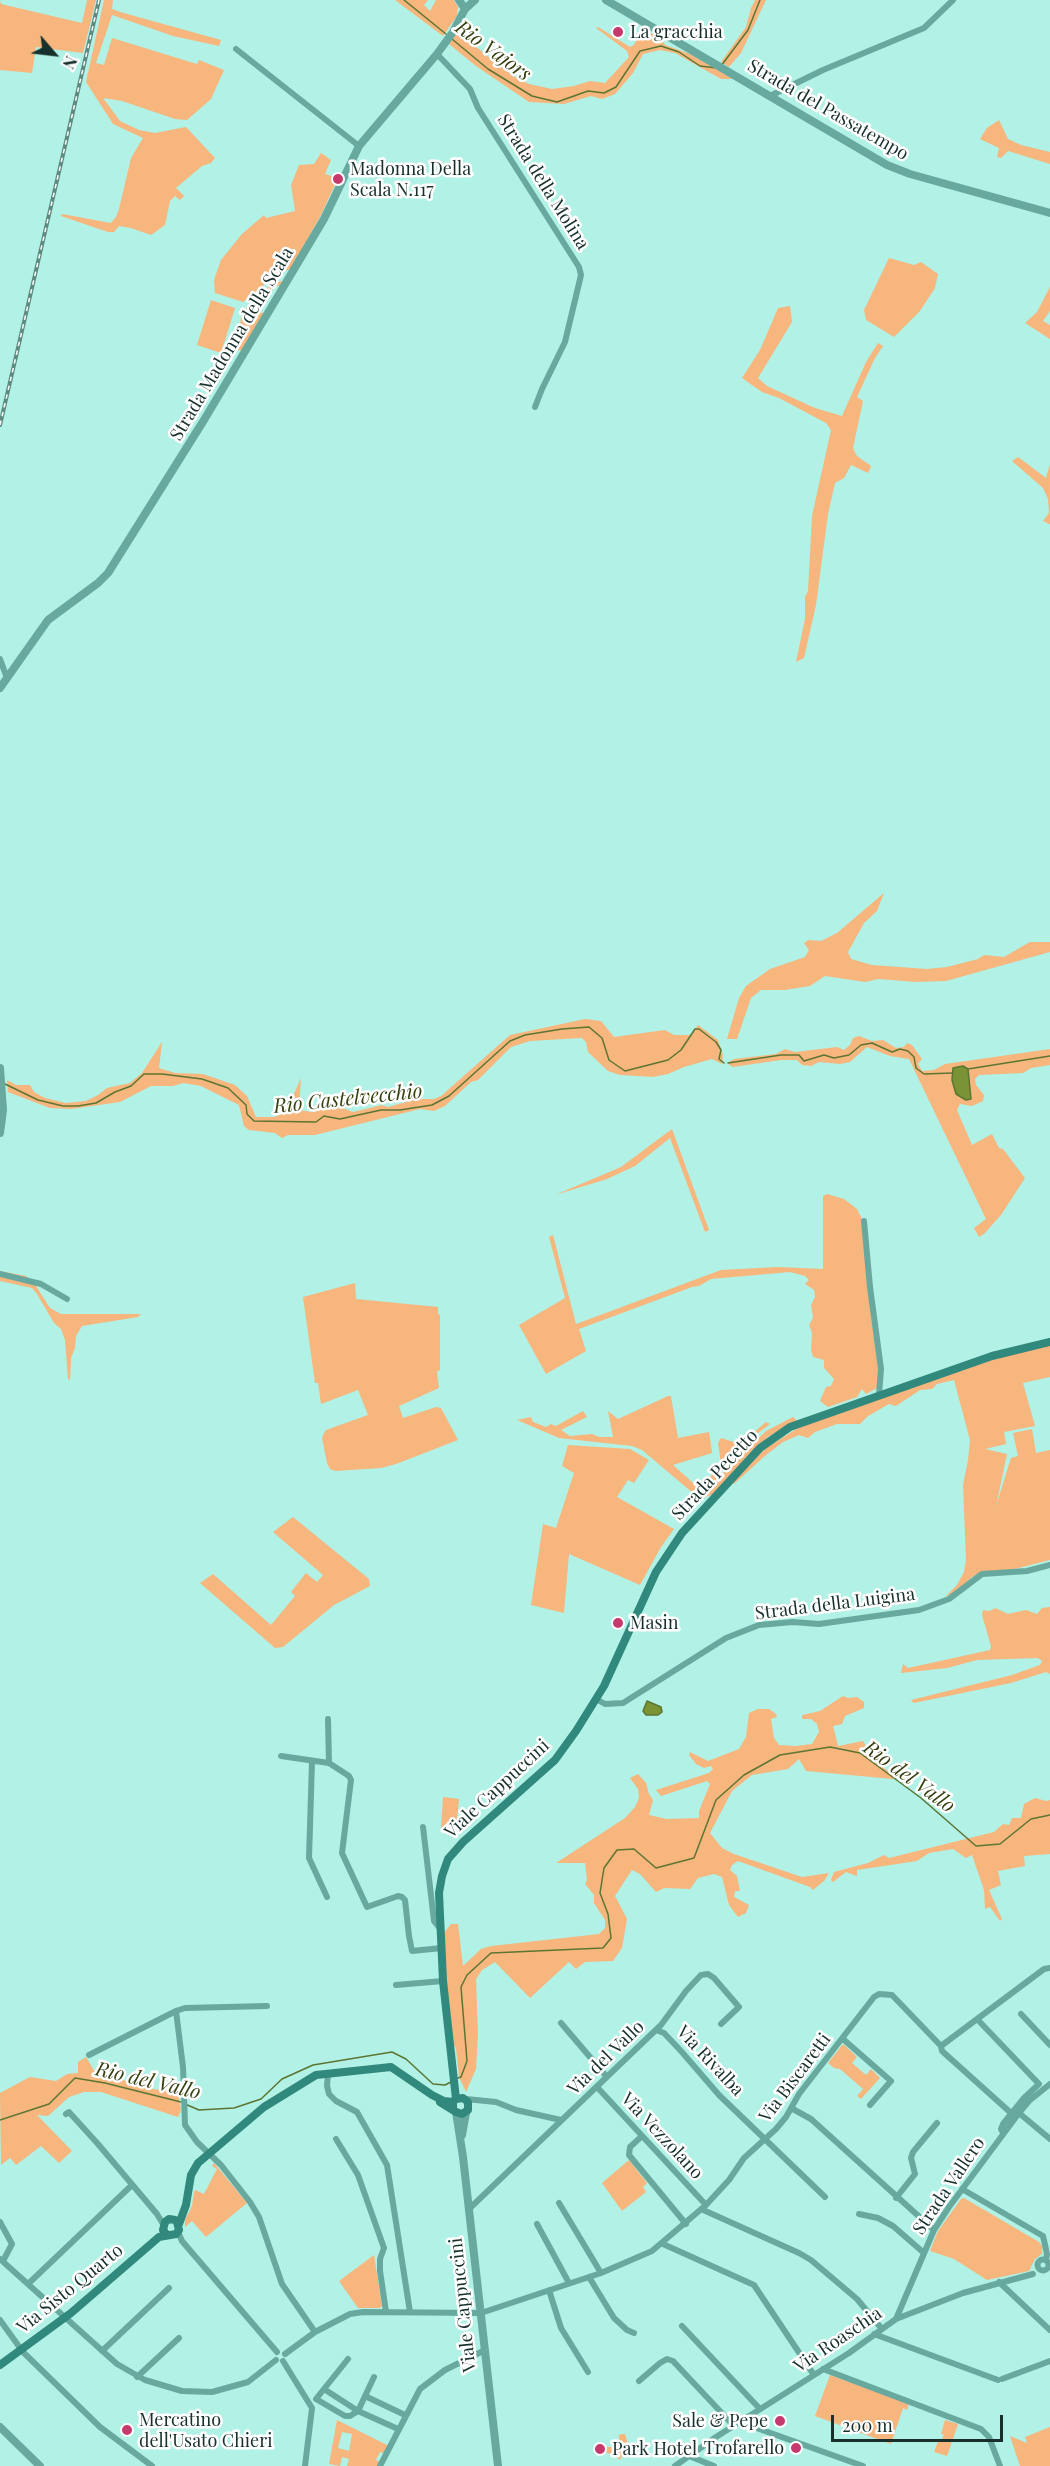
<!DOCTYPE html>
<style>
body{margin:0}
#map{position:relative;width:1050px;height:2466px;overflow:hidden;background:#b2f1e5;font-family:"Playfair Display",serif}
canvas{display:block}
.north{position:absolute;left:24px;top:24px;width:60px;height:60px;-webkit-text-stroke:4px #fff;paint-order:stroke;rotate:118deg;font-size:16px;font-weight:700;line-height:24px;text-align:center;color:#17302c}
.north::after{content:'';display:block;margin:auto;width:21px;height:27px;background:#17302c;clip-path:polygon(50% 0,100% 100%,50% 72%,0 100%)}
.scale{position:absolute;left:831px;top:2415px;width:172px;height:27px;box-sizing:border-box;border:3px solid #17302c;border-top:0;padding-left:8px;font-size:18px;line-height:21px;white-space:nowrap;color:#17302c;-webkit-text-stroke:4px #fff;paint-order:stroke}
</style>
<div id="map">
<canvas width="1050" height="2466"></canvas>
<div class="north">N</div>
<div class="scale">200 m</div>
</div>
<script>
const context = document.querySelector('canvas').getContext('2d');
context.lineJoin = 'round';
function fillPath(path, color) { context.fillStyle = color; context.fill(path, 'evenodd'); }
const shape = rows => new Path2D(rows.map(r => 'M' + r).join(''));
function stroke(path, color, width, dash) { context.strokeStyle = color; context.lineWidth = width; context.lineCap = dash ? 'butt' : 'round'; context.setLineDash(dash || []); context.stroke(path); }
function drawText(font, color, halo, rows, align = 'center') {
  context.font = font + ' "Playfair Display",serif'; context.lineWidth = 5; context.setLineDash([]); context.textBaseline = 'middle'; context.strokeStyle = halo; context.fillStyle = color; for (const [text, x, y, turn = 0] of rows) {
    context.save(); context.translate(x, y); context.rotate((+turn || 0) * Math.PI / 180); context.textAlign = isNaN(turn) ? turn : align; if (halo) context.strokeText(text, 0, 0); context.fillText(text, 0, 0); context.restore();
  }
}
const green = shape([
 [0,0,1,4,82,23,87,0,96,0,83,53,36,47,32,73,0,70],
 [104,0,113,0,112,9,120,12,221,40,219,46,173,36,112,15,96,63,104,65,112,38,197,64,199,60,224,70,211,99,187,120,175,119,122,101,103,98,120,121,139,130,155,133,186,127,215,158,211,163,202,166,176,188,184,196,180,200,175,196,170,201,165,225,151,235,131,228,119,226,114,232,108,232,61,216,62,214,111,223,116,217,119,209,131,158,143,138,113,124,86,82],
 [395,0,428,0,424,5,430,11,436,0,454,0,458,7,457,16,443,36],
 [755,0,766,0,741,53,729,67,721,62,746,27,751,8],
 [598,27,630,47,634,45,640,32,660,35,665,45,690,54,733,79,721,79,675,53,660,50,643,54,633,73,615,94,602,99,591,96,564,104,529,102,476,66,449,44,457,32,513,76,529,84,552,89,574,86,590,81,605,83,629,57,627,51,596,28],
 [999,120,1008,139,1021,145,1050,152,1050,164,1008,151,1001,158,997,157,999,148,980,139,987,128],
 [321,153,331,160,325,174,338,178,320,217,291,268,271,279,243,302,215,293,214,280,221,260,242,234,264,215,266,218,295,211,291,185,299,165,314,164],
 [889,258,914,265,921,262,938,274,935,288,920,311,894,337,866,320,864,310],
 [284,281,281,286,276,286,271,291,260,307,258,311,265,314,243,351,238,350,241,317,247,307,258,295,275,282],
 [1050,287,1050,311,1043,321,1050,325,1050,339,1025,323,1037,312],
 [211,300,235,308,221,353,197,345],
 [790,306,792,322,758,378,767,386,815,408,842,416,866,362,878,343,883,346,875,358,857,397,863,401,853,448,857,456,871,466,868,473,851,465,844,478,835,483,828,514,816,605,804,658,796,662,805,619,805,597,808,591,812,516,831,430,826,423,779,398,762,392,742,378,760,350,778,308],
 [1018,457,1046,478,1050,464,1050,524,1049,524,1043,521,1049,513,1048,499,1043,488,1012,461],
 [884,893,877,911,864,923,848,952,851,959,872,965,927,969,947,967,978,959,984,955,1004,957,1030,942,1050,942,1050,952,946,981,916,982,878,979,865,982,825,976,810,986,785,990,761,990,751,998,737,1039,727,1039,739,998,746,986,770,969,805,957,809,950,804,943,809,940,821,941,837,933],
 [585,1019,601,1021,614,1037,665,1030,674,1035,691,1035,698,1025,718,1040,723,1055,722,1064,712,1059,684,1067,668,1074,653,1077,620,1075,608,1071,588,1052,586,1042,582,1038,530,1041,511,1047,478,1080,471,1082,445,1106,434,1111,420,1109,315,1135,288,1135,282,1138,275,1133,249,1130,244,1126,239,1105,201,1086,183,1083,173,1086,151,1086,120,1102,71,1109,50,1108,8,1092,7,1080,16,1085,30,1085,34,1092,45,1098,66,1103,86,1101,98,1095,107,1088,130,1083,142,1073,162,1042,159,1068,175,1073,203,1074,235,1085,247,1096,256,1117,274,1117,282,1114,291,1101,301,1078,299,1110,312,1112,322,1104,332,1104,353,1112,382,1105,388,1107,417,1099,434,1099,441,1096,510,1035],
 [859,1036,872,1041,883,1040,896,1048,904,1047,907,1043,912,1045,922,1059,918,1064,922,1071,934,1070,945,1064,1050,1049,1050,1065,1031,1068,1023,1073,979,1075,975,1079,976,1085,984,1095,983,1101,972,1106,960,1104,957,1110,972,1145,992,1134,999,1148,1003,1149,1025,1178,1001,1215,984,1234,979,1237,974,1228,986,1219,909,1059,890,1056,867,1047,850,1062,840,1064,819,1062,811,1066,802,1065,797,1060,781,1060,733,1067,729,1065,729,1062,734,1059,776,1054,785,1049,795,1052,837,1047,844,1050,850,1045,853,1038],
 [672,1129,709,1230,705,1232,670,1138,635,1166,607,1179,555,1195,621,1167],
 [827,1194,844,1199,857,1209,861,1217,866,1237,871,1317,879,1370,877,1388,866,1394,862,1389,857,1397,828,1407,820,1401,826,1387,831,1386,834,1379,824,1368,824,1360,813,1357,811,1350,812,1333,809,1325,813,1318,811,1305,815,1297,814,1290,805,1284,809,1280,805,1276,790,1272,711,1279,699,1286,692,1287,579,1329,586,1351,546,1374,519,1325,565,1298,549,1237,553,1235,576,1324,721,1270,778,1267,823,1269,823,1196],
 [0,1271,26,1276,34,1283,50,1308,61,1314,141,1314,138,1317,82,1326,76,1336,75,1348,71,1358,70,1380,68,1379,65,1340,61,1329,54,1323,37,1294,32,1288,0,1281],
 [355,1283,356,1299,438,1307,438,1314,440,1315,440,1370,437,1372,439,1388,399,1406,403,1418,436,1407,441,1408,458,1440,396,1464,381,1468,335,1471,330,1469,327,1463,322,1438,324,1433,326,1430,368,1415,358,1390,321,1404,318,1383,315,1383,303,1297],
 [1050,1345,1050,1377,1023,1383,1035,1426,1004,1432,1006,1444,985,1449,1007,1454,996,1506,1011,1458,1018,1456,1013,1433,1032,1429,1036,1453,1050,1450,1050,1560,1003,1572,984,1571,972,1577,959,1590,945,1597,957,1585,964,1572,966,1560,963,1485,968,1460,970,1440,954,1380,937,1384,932,1389,920,1390,896,1406,889,1404,868,1416,860,1424,837,1424,815,1432,808,1438,799,1435,783,1442,766,1455,734,1484,731,1482,766,1448,806,1423,993,1358],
 [668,1396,671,1396,678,1438,709,1432,712,1453,673,1465,700,1489,704,1488,714,1471,719,1475,722,1474,766,1431,793,1417,797,1421,768,1437,714,1494,700,1499,642,1450,632,1446,559,1438,517,1420,531,1417,533,1422,546,1427,551,1424,556,1426,583,1411,587,1417,561,1430,570,1436,592,1434,599,1437,613,1437,608,1411,618,1419],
 [766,1422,770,1424,754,1436,728,1464,721,1464,718,1443,721,1438,740,1444],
 [568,1445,630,1449,649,1460,634,1483,628,1480,617,1497,674,1529,661,1547,640,1585,569,1554,564,1613,531,1605,543,1524,556,1528,574,1473,562,1466],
 [293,1517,369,1579,370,1586,334,1605,283,1647,275,1648,200,1583,213,1574,271,1625,295,1596,291,1592,306,1573,317,1582,323,1575,273,1532],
 [1050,1607,1050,1674,1046,1672,1011,1683,914,1703,911,1700,1012,1675,1040,1665,1042,1661,1038,1658,977,1660,947,1668,901,1673,903,1664,908,1668,990,1650,991,1646,982,1615,983,1610,990,1611,995,1608,1008,1614,1026,1610,1037,1614,1042,1608],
 [843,1696,848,1698,857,1697,864,1702,864,1708,845,1716,842,1724,833,1726,838,1746,863,1741,876,1762,894,1776,893,1779,806,1771,799,1759,788,1769,752,1775,732,1791,710,1833,722,1848,734,1854,802,1877,829,1873,824,1881,813,1890,810,1887,738,1861,732,1865,730,1870,737,1876,740,1891,735,1891,734,1897,749,1905,746,1913,738,1917,729,1905,722,1877,714,1874,698,1878,690,1889,664,1888,656,1892,640,1874,632,1870,615,1896,627,1919,622,1948,613,1961,585,1962,576,1969,569,1962,530,1998,495,1962,482,1970,476,1979,478,2034,476,2069,466,2092,459,2077,456,2048,453,2044,446,1981,444,1933,451,1924,458,1924,463,1966,481,1949,491,1946,599,1934,605,1928,605,1920,594,1903,594,1895,585,1884,587,1880,585,1863,556,1863,625,1818,635,1807,639,1798,638,1789,630,1778,638,1774,646,1783,649,1794,653,1800,649,1815,667,1819,699,1818,699,1811,710,1784,707,1781,661,1796,656,1790,709,1773,713,1769,711,1766,704,1768,696,1764,689,1755,690,1752,708,1761,739,1749,746,1737,749,1713,758,1709,769,1709,776,1714,777,1717,771,1719,774,1738,779,1745,796,1746,812,1744,819,1732,817,1724,811,1719,802,1719,802,1715,820,1711],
 [443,1797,459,1799,456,1829,441,1828],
 [1035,1798,1046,1801,1050,1800,1050,1854,1024,1856,1025,1866,998,1871,1001,1885,989,1890,1002,1919,1000,1921,990,1907,985,1909,984,1890,972,1855,966,1858,953,1849,929,1853,917,1861,857,1870,857,1876,846,1872,833,1882,831,1880,834,1872,868,1863,884,1855,889,1858,994,1832,1003,1824,1009,1825,1012,1818,1021,1818,1024,1804],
 [843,2044,857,2057,852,2063,866,2075,871,2069,880,2078,861,2099,857,2096,863,2089,840,2069,834,2068,828,2063],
 [86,2057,96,2074,103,2074,153,2089,178,2092,181,2110,178,2117,101,2092,84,2092,69,2097,48,2116,37,2115,72,2151,59,2163,41,2146,16,2165,10,2158,1,2165,0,2093,30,2077,56,2081,67,2074,78,2073,78,2062],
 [629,2160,647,2183,643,2187,646,2192,622,2211,602,2183],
 [214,2163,247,2203,206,2237,192,2221,185,2227,185,2220,192,2206,194,2192,195,2190,204,2194,217,2169,212,2166],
 [964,2198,1039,2242,1042,2246,1042,2254,1035,2259,1029,2271,987,2280,954,2259,930,2251,938,2231,961,2199],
 [374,2255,382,2306,380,2308,358,2308,339,2281],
 [830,2375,909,2403,907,2410,903,2408,891,2444,815,2416],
 [337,2420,389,2446,385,2454,380,2452,376,2460,381,2463,379,2466,347,2466,349,2459,342,2457,340,2466,329,2464],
 [342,2432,352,2434,349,2451,338,2448],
 [945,2420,958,2424,947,2456,934,2452,939,2439,942,2439,944,2435,941,2434],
 [1050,2427,1050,2466,1020,2466,1010,2436,1027,2443,1025,2437],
 [622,2434,625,2434,628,2444,620,2460,611,2454,603,2452,599,2447,619,2447,619,2435]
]);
const water = shape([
 [963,1066,968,1069,971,1099,966,1100,956,1094,952,1080,953,1068,963,1066],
 [647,1701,661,1707,662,1712,658,1715,646,1715,643,1711,647,1701]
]);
const stream = shape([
 [404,0,446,34],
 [452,39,488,69,532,96,557,102,588,91,604,93,616,87,640,51,661,46,679,52,700,66,717,68],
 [721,66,748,30,760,0],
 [728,1063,781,1055,799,1055,804,1061,824,1055,834,1058,849,1055,861,1045,872,1043,892,1052,900,1049,908,1051,914,1057,916,1068,924,1074,953,1073],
 [968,1069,1050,1056],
 [5,1084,38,1100,63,1106,78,1106,96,1103,115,1092,131,1086,144,1074,162,1074,202,1079,228,1088,246,1105,247,1114,254,1121,316,1122,324,1116,340,1119,381,1110,400,1110,432,1105,449,1096,510,1041,525,1035,562,1029,589,1027,602,1038,609,1060,625,1071,668,1060,681,1050,695,1029,699,1029,716,1042,721,1050,719,1059,724,1063],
 [458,2078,461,2077,467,2061,461,1987,467,1975,491,1953,603,1948,611,1938,608,1914,600,1893,604,1868,617,1850,634,1849,656,1868,694,1858,716,1800,744,1775,780,1755,830,1747,860,1753,921,1798,976,1846,1000,1844,1031,1819,1050,1815],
 [185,2104,199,2110,234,2108,261,2099,282,2079,313,2065,392,2052,406,2059,433,2084,445,2085,451,2082],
 [0,2120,49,2104,75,2078,105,2083,181,2102]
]);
const minor = shape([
 [236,49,359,146],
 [437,54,470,89,478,108,579,267,581,275,565,342,542,389,535,407],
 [772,95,823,70,924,28,953,0],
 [0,659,7,678],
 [864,1221,870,1287,881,1369,879,1395],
 [0,1274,41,1284,67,1299],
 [596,1699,605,1704,623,1703,726,1638,759,1625,793,1622,819,1624,919,1610,949,1599,982,1574,1027,1571,1050,1565],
 [328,1719,329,1763],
 [281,1756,329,1763,349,1776,351,1780,342,1853,367,1907,398,1896,402,1897,405,1900,409,1936,412,1951,442,1948],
 [312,1761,309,1858,327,1897],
 [423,1827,434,1921,441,1930],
 [396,1985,443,1981],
 [176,2011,185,2008,267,2006],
 [1021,2014,1050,2045],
 [978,2020,1039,2084,1024,2098,1003,2124,1001,2129,1003,2133],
 [561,2023,607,2077],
 [656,2030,664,2033,681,2051,719,2095,825,2197],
 [843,2039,891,2081,870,2105],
 [941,2046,942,2051,1011,2113],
 [89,2055,176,2011,183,2067,185,2125,197,2142,221,2165,250,2202,259,2217,282,2284,315,2332],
 [328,2073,327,2086,329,2094,336,2101,357,2112,387,2165,410,2312],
 [597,2087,706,2205],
 [466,2099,496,2102,516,2110,561,2120],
 [791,2108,811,2119,934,2230],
 [1019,2113,1050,2139],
 [66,2114,69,2112,98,2144,157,2214,163,2224],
 [642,2136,630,2147,629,2155,686,2224],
 [336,2139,358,2175,384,2248,380,2259,380,2271,386,2312],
 [962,2189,1043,2236,1047,2254,1046,2260],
 [896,2198,915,2174,911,2158,913,2152,937,2123],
 [559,2203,601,2273],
 [469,2209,661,2025,686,1991,701,1975,708,1974,714,1978,739,2007,721,2024],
 [701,2209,799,2253,811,2260,857,2299,882,2329],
 [859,2214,878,2218,893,2226,924,2253],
 [0,2222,12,2244,3,2261],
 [537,2224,569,2283],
 [178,2232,182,2241,277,2352],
 [663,2244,754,2285,814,2375],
 [0,2259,117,2364,145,2380,182,2391,212,2392,248,2382,276,2360],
 '1037.5 2265a5.5 5.5 0 1 1 11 0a5.5 5.5 0 1 1-11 0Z',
 [589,2277,614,2318,627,2330,634,2333],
 [999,2282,1050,2330],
 [28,2284,132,2185],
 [549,2290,561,2328,588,2372],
 [896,2319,934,2230,949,2207,1019,2113,1029,2101,1050,2084],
 [0,2320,23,2352,100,2427,152,2466],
 [682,2326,760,2409],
 [874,2334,998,2380],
 [102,2351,169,2288],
 [285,2354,315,2332,350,2314,363,2312,481,2313,601,2273,652,2251,706,2205,729,2180,744,2158,776,2129,786,2117,799,2094,874,1997,879,1994,892,1995,941,2046,1044,1969,1050,1968],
 [283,2361,312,2408,305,2466],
 [823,2369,981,2429,989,2437,1000,2466],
 [137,2377,179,2338],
 [374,2377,358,2411,350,2416,345,2416,316,2399,324,2389,358,2411,398,2429],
 [1002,2379,1050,2361],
 [639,2381,660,2363,667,2359,673,2361,733,2425],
 [324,2389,348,2359],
 [365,2396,405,2415],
 [742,2420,751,2426,863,2466],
 [689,2456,714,2466],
 [380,2466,420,2389,445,2370,485,2350],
 [675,2466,716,2437,849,2353,896,2319,963,2293,1033,2274]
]);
const tertiary = shape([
 [459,0,465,9],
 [606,0,887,165,910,174,1050,213],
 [0,688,48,620,98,583,108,573,204,420,324,219,359,146,437,54,453,32,465,9,475,0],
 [0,1068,3,1110,0,1133],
 [456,2112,463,2157,498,2466],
 [462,2135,466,2113],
 [0,2427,40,2466]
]);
const secondary = shape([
 [456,2099,443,1981,439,1893,442,1876,448,1859,463,1842,555,1760,576,1731,604,1686,656,1572,682,1533,760,1448,790,1427,992,1356,1050,1342],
 [440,2102,456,2112,462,2114,468,2110,468,2102,463,2098,456,2099,453,2102,453,2109],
 [179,2224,186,2205,191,2175,198,2163,264,2107,316,2075,391,2067,432,2095,444,2101,453,2102],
 [166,2234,163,2230,165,2222,169,2219,175,2220],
 [0,2365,71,2313,159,2237,176,2234,179,2230,177,2222]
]);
const rail = shape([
 [0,425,99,0]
]);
const markers = [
 [618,32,6,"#c5396d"],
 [338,179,6,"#c5396d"],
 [618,1623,6,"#c5396d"],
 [780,2421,6,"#c5396d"],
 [127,2430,6,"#c5396d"],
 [796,2448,6,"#c5396d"],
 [600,2449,6,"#c5396d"]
];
const poiNames = [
 ["La gracchia",630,32],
 ["Madonna Della",350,169],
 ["Scala N.117",350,190],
 ["Masin",630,1623],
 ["Mercatino",139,2420],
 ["dell'Usato Chieri",139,2441],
 ["Sale & Pepe",768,2421,"right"],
 ["Trofarello",784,2448,"right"],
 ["Park Hotel",612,2449]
];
const streetNames = [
 ["Strada del Passatempo",828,110,30],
 ["Strada della Molina",543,182,58],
 ["Strada Madonna della Scala",232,344,-59],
 ["Strada Pecetto",715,1475,-47],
 ["Strada della Luigina",835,1604,-7],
 ["Viale Cappuccini",497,1789,-43],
 ["Via del Vallo",606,2058,-44],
 ["Via Rivalba",710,2061,47],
 ["Via Biscaretti",795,2078,-53],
 ["Via Vezzolano",662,2136,47],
 ["Strada Vallero",949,2186,-56],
 ["Via Sisto Quarto",70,2289,-39],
 ["Viale Cappuccini",463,2305,-96],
 ["Via Roaschia",838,2340,-34]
];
const waterNames = [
 ["Rio Vajors",493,51,36],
 ["Rio Castelvecchio",348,1099,-6],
 ["Rio del Vallo",909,1777,36],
 ["Rio del Vallo",148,2081,13]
];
fillPath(green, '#f6b67d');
fillPath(water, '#7a9334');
stroke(water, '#5c7532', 1.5);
stroke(stream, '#5c7532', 1.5);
stroke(minor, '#67a99e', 6);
stroke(tertiary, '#67a99e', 8);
stroke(secondary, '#31887c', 8);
stroke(rail, '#5f8a82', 4);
stroke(rail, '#fff', 1.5, [4.5]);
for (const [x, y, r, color] of markers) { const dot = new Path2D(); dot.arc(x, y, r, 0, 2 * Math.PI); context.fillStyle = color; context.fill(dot); stroke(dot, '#fff', 2); }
drawText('18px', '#17302c', '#fff', poiNames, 'left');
drawText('18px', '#17302c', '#fff', streetNames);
drawText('italic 20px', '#35410f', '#fff', waterNames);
</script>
